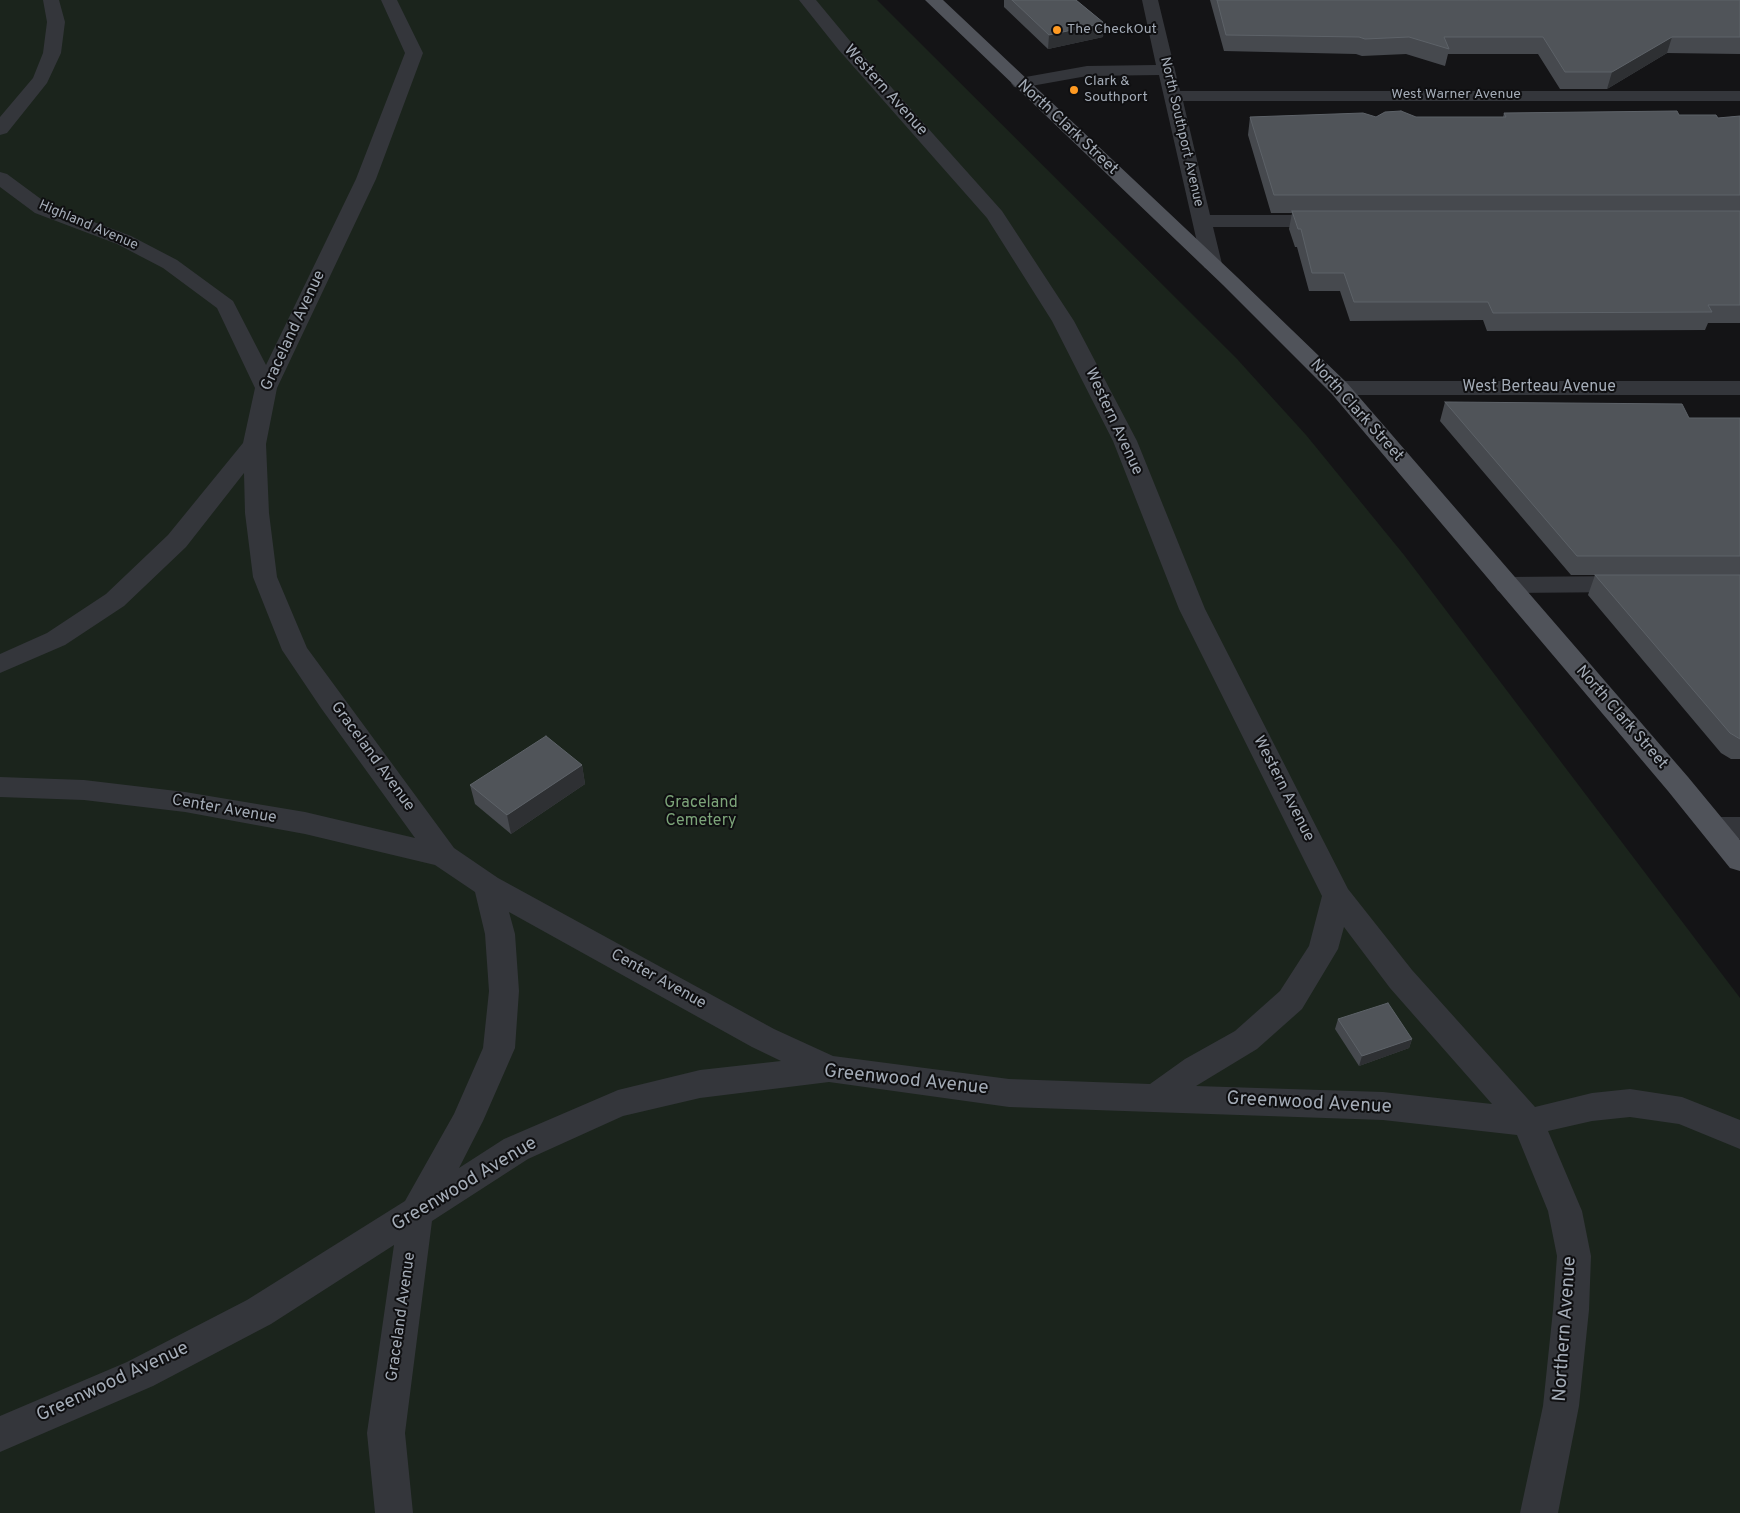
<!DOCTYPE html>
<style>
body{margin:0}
canvas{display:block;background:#141416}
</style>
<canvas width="1740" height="1513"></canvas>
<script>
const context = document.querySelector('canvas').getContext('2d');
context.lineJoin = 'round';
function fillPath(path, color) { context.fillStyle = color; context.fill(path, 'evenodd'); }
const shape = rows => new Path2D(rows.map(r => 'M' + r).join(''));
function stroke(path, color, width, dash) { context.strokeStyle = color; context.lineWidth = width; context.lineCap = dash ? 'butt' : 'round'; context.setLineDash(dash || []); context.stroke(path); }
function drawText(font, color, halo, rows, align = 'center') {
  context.font = font + ' Overpass,sans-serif'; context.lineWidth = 4; context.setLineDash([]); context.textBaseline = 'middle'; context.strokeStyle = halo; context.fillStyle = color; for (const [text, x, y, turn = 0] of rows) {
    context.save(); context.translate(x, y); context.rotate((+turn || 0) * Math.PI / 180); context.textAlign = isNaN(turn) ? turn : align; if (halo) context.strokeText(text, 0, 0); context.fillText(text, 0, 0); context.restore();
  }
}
const green = shape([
 [0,0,877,0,1237,359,1306,435,1404,555,1740,998,1740,1513,0,1513]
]);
const minor = shape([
 [43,0,59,0,65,22,61,53,47,83,7,133,0,135,0,117,33,78,43,53,47,22,43,0],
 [381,0,397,0,423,53,376,179,277,388,266,444,269,513,277,577,307,648,454,848,498,878,774,1029,833,1056,1009,1079,1150,1084,1185,1059,1235,1031,1280,991,1309,946,1322,896,1179,609,1113,441,1052,321,987,218,838,49,799,0,816,0,850,41,1002,211,1074,321,1137,441,1205,609,1348,889,1412,970,1535,1107,1592,1093,1630,1089,1682,1097,1740,1120,1740,1149,1679,1124,1630,1117,1592,1121,1548,1131,1582,1211,1591,1256,1589,1310,1579,1406,1558,1513,1520,1513,1543,1406,1553,1310,1557,1256,1548,1211,1517,1135,1383,1120,1009,1107,829,1082,700,1098,623,1116,528,1159,432,1221,405,1433,413,1513,375,1513,367,1433,394,1245,271,1324,153,1386,0,1452,0,1416,127,1362,247,1300,405,1201,454,1114,483,1048,489,991,485,934,475,892,435,865,305,834,185,812,84,800,0,797,0,777,84,780,185,792,305,812,415,838,321,708,282,650,253,577,245,513,244,473,186,547,124,606,65,645,0,673,0,654,47,633,106,594,168,535,243,443,255,388,217,308,163,268,117,244,35,213,0,187,0,172,7,174,49,205,131,236,177,260,233,301,266,365,356,179,405,53,381,0],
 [509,912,752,1047,781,1061,700,1070,618,1090,504,1139,459,1168,483,1121,515,1048,519,991,515,934,509,912],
 [1344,927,1390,988,1492,1104,1383,1092,1196,1086,1257,1049,1302,1009,1338,949,1344,927],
 [1142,0,1158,0,1180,91,1740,91,1740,101,1183,101,1210,215,1329,215,1336,217,1339,221,1336,225,1329,227,1213,227,1222,264,1219,268,1212,270,1205,268,1202,264,1159,75,1087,76,1020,88,1014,87,1011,83,1014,79,1020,78,1087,66,1156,65,1142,0],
 [1339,381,1740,381,1740,395,1339,395,1331,393,1328,388,1331,383,1339,381],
 [1629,576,1638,578,1642,584,1638,590,1629,592,1507,593,1498,591,1494,585,1498,579,1507,577,1629,576],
 [1715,817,1740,817,1740,839,1715,839,1705,836,1701,828,1705,820,1715,817]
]);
const major = shape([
 [925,0,943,0,1237,277,1347,383,1688,777,1740,840,1740,871,1730,868,1668,791,1331,393,1223,285,925,0]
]);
const wall = shape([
 [1004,0,1076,0,1104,23,1103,37,1048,49,1004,7],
 [1210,0,1740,0,1740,54,1667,53,1607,89,1560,89,1538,54,1448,54,1445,66,1406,54,1362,56,1356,54,1224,51],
 [1504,113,1679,115,1718,118,1740,116,1740,323,1708,323,1705,330,1487,331,1483,320,1350,321,1340,291,1309,291,1297,247,1295,247,1289,229,1292,213,1271,213,1248,135,1250,117,1503,117],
 [1445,402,1689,418,1740,418,1740,575,1571,575,1440,421],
 [1595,575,1740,575,1740,759,1731,759,1721,753,1588,595],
 [582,765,585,784,511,834,475,804,470,785],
 [1338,1019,1412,1039,1409,1048,1359,1066,1335,1029]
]);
const shadedWall = shape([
 [1104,23,1103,37,1048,49,1049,35],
 [1672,37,1667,53,1607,89,1612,72],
 [582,765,585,784,511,834,507,815],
 [1412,1039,1409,1048,1359,1066,1362,1056]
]);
const building = shape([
 [1012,0,1076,0,1104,23,1049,35,1012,0],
 [1217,0,1740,0,1740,37,1672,37,1612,72,1565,72,1543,37,1444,37,1449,49,1409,37,1365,39,1359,37,1226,35,1217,0],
 [1401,111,1416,117,1506,117,1504,113,1677,111,1679,115,1716,115,1718,118,1740,116,1740,195,1274,195,1250,117,1363,113,1376,117,1385,112,1401,111],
 [1292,211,1740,211,1740,305,1708,305,1712,312,1493,313,1488,302,1354,302,1344,273,1312,273,1301,229,1298,229,1292,211],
 [1445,402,1682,404,1689,418,1740,418,1740,556,1577,556,1445,402],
 [1595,575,1740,575,1740,739,1730,733,1595,575],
 [546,736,582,765,507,815,470,785,546,736],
 [1388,1003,1412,1039,1362,1056,1338,1019,1388,1003]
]);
const markers = [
 [1057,30,5,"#ff9a22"],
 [1074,90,5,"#ff9a22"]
];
const farPoinames = [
 ["The CheckOut",1067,30],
 ["Clark &",1084,82],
 ["Southport",1084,98]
];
const farStreetnames = [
 ["West Warner Avenue",1456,95],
 ["North Southport Avenue",1181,132,77],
 ["Highland Avenue",88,226,23]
];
const streetNames = [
 ["Western Avenue",885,91,48],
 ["North Clark Street",1067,128,43],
 ["Graceland Avenue",294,331,-65],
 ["West Berteau Avenue",1539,388],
 ["North Clark Street",1356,411,48],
 ["Western Avenue",1113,422,65],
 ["North Clark Street",1621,718,49],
 ["Graceland Avenue",372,757,54],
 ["Western Avenue",1283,789,63],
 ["Center Avenue",224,810,10],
 ["Center Avenue",658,980,29],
 ["Graceland Avenue",402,1317,-82]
];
const parkNames = [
 ["Graceland",701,804],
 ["Cemetery",701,822]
];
const nearStreetnames = [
 ["Greenwood Avenue",906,1081,6],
 ["Greenwood Avenue",1309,1104,3],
 ["Greenwood Avenue",465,1185,-31],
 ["Northern Avenue",1566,1329,-86],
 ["Greenwood Avenue",113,1383,-25]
];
fillPath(green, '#1b241c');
fillPath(minor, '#34363b');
fillPath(major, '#50535a');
fillPath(wall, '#46494e');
fillPath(shadedWall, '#2e3033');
fillPath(building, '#505459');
stroke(building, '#5d6268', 1);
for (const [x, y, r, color] of markers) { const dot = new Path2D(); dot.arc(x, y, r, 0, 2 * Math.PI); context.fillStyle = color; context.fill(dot); stroke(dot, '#0f0f11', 2); }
drawText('14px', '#a4acb7', '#0f0f11', farPoinames, 'left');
drawText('14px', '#a4acb7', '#0f0f11', farStreetnames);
drawText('16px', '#a4acb7', '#0f0f11', streetNames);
drawText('16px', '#7ca479', '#0f0f11', parkNames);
drawText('19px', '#a4acb7', '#0f0f11', nearStreetnames);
</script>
